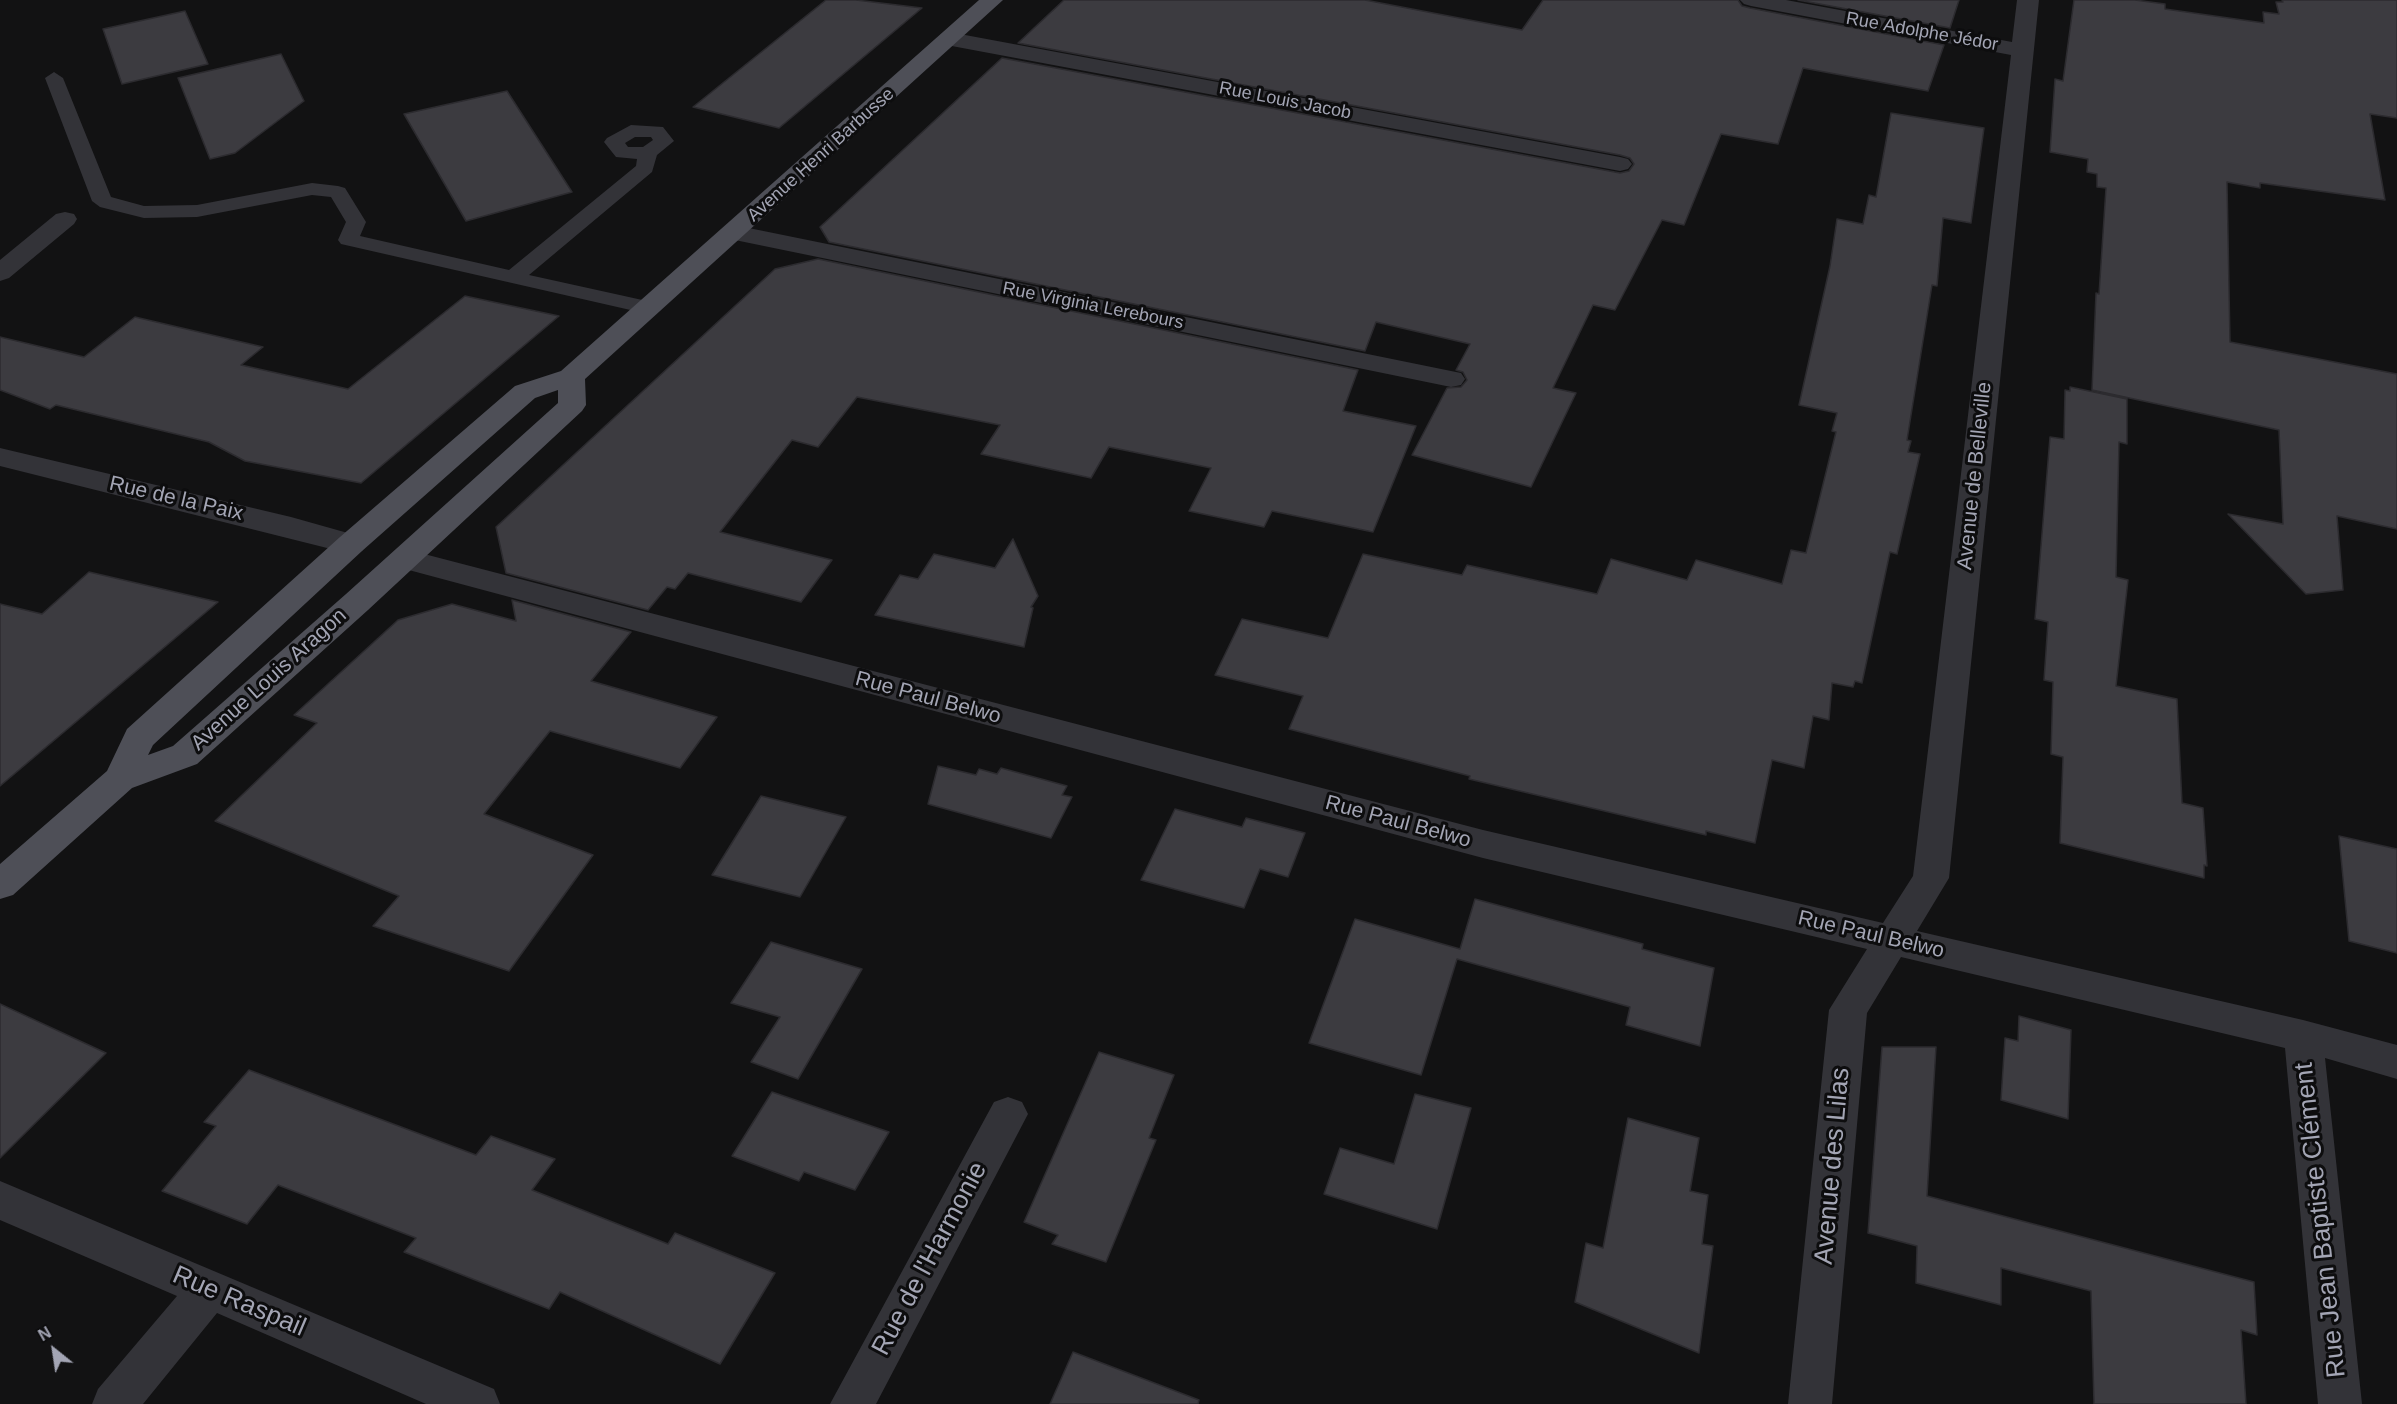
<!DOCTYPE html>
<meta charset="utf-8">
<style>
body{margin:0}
#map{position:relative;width:2397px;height:1404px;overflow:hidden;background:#121213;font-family:Arial,sans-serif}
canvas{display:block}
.north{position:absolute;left:24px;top:1320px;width:60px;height:60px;-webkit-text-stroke:4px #0d0d0e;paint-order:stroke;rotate:330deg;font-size:16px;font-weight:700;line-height:24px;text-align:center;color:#a3a5b4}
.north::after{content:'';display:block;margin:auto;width:21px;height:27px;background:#a3a5b4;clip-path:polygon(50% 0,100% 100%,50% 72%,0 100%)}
</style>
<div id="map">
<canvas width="2397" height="1404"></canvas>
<div class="north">N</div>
</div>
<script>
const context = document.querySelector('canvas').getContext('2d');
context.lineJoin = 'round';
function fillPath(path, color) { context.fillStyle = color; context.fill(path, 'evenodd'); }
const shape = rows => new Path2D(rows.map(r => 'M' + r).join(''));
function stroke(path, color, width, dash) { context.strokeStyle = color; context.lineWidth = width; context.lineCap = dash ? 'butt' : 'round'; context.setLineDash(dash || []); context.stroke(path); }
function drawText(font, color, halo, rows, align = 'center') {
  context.font = font + ' Arial,sans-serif'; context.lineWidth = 6; context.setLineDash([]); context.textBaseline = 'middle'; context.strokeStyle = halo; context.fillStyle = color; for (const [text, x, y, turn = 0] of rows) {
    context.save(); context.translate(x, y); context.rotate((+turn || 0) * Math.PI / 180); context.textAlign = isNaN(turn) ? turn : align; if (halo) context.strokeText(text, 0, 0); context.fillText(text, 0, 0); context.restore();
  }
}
const building = shape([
 [826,0,856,0,922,8,779,128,693,107,826,0],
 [1064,0,1365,0,1522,30,1543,0,1738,0,1742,6,1750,8,1944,45,1928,91,1803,68,1778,144,1721,134,1684,225,1662,220,1615,310,1593,305,1553,388,1576,393,1531,487,1412,455,1447,388,1461,387,1467,380,1463,372,1456,370,1470,344,1376,322,1365,351,829,242,820,227,1002,58,1620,173,1629,171,1634,164,1630,158,1620,155,1018,43,1064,0],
 [1798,0,1959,0,1950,28,1798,0],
 [2074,0,2135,0,2165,4,2165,9,2264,23,2263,12,2279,14,2276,2,2283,2,2282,0,2397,0,2397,118,2370,114,2385,200,2260,183,2260,188,2227,182,2230,342,2397,374,2397,529,2337,516,2343,590,2306,594,2228,514,2283,524,2279,430,2092,390,2096,293,2099,294,2106,188,2097,187,2097,174,2087,172,2088,159,2050,152,2055,79,2063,81,2074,0],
 [185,11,208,64,122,84,103,29,185,11],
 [281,54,304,101,235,153,210,159,178,78,281,54],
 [507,91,572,192,466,221,404,114,507,91],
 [1891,113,1984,128,1971,223,1943,218,1937,286,1932,285,1907,440,1911,441,1908,452,1920,454,1897,554,1890,552,1862,683,1855,681,1853,687,1832,683,1829,720,1813,716,1804,768,1772,760,1755,843,1706,831,1706,835,1469,779,1470,776,1289,729,1303,696,1215,675,1242,619,1328,638,1363,554,1462,575,1467,565,1597,594,1611,559,1687,580,1696,560,1782,584,1791,550,1806,553,1836,432,1832,431,1837,413,1799,405,1830,266,1837,219,1863,224,1869,195,1876,197,1891,113],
 [818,259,1358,370,1343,411,1416,426,1373,532,1272,511,1264,527,1189,511,1211,468,1109,447,1091,478,981,454,1000,425,857,397,818,447,792,440,720,532,832,560,801,602,688,573,675,589,667,587,648,610,506,573,496,527,775,269,818,259],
 [465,296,559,316,361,483,245,461,209,442,56,405,50,409,0,390,0,337,84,357,135,317,263,347,241,365,348,389,465,296],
 [2070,387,2127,399,2127,444,2119,442,2116,577,2128,580,2116,686,2177,699,2182,803,2203,808,2207,866,2204,865,2204,878,2060,843,2063,757,2051,754,2053,682,2044,680,2048,622,2035,619,2050,437,2064,439,2065,390,2070,391,2070,387],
 [1013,539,1038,596,1031,607,1033,608,1024,647,875,615,900,575,918,579,934,554,995,568,1013,539],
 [89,572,218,602,0,786,0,604,42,614,89,572],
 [512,600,631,632,591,681,717,717,680,768,550,731,484,814,593,855,509,971,373,926,399,896,215,821,317,723,294,715,398,620,452,604,516,621,512,600],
 [938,766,976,775,979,769,997,774,1001,768,1067,786,1062,795,1072,797,1051,838,928,804,938,766],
 [761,796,846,817,800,897,712,875,761,796],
 [1175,809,1242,827,1246,818,1305,833,1288,877,1260,869,1244,908,1141,880,1175,809],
 [2339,836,2397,849,2397,953,2349,941,2339,836],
 [1475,899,1643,944,1642,949,1714,968,1700,1046,1626,1025,1630,1007,1457,959,1421,1075,1309,1043,1355,919,1460,949,1475,899],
 [771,942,862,969,798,1079,751,1062,780,1017,731,1003,771,942],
 [0,1004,106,1053,0,1158,0,1004],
 [2019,1016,2071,1030,2068,1119,2001,1100,2005,1038,2018,1041,2019,1016],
 [1882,1047,1936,1047,1927,1196,2254,1282,2257,1335,2241,1330,2246,1404,2094,1404,2091,1291,2001,1268,2001,1305,1916,1283,1917,1246,1868,1233,1882,1047],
 [1099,1052,1174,1075,1149,1138,1156,1140,1106,1262,1052,1244,1058,1235,1024,1222,1099,1052],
 [249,1070,476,1155,491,1136,555,1159,532,1190,668,1244,675,1233,775,1273,720,1364,560,1292,549,1309,404,1252,416,1238,278,1185,247,1224,162,1191,216,1126,204,1122,249,1070],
 [772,1092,889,1132,855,1190,804,1172,799,1181,732,1156,772,1092],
 [1415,1094,1471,1108,1437,1229,1324,1194,1340,1148,1394,1164,1415,1094],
 [1628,1118,1699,1138,1690,1191,1708,1195,1702,1244,1713,1246,1699,1353,1575,1302,1586,1243,1603,1248,1628,1118],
 [1073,1352,1199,1400,1198,1404,1050,1404,1073,1352]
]);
const service = shape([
 [54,72,63,78,111,197,144,206,197,205,312,183,338,186,345,188,366,222,360,236,509,270,636,166,637,159,616,157,604,142,607,138,631,125,663,127,674,141,657,155,652,172,529,275,656,303,659,308,656,313,648,314,341,244,338,240,346,222,331,197,312,195,197,217,144,218,100,207,92,201,45,78,54,72],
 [635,137,651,137,653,140,643,147,628,147,625,143,635,137]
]);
const minor = shape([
 [1740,0,1786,0,2012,42,2017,0,2039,0,1949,878,1917,931,2303,1020,2397,1045,2397,1079,2325,1058,2362,1404,2318,1404,2285,1048,1901,957,1867,1013,1832,1404,1788,1404,1829,1010,1867,949,1483,858,405,569,394,566,390,559,394,552,405,549,1483,830,1883,923,1913,876,2011,55,1751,6,1744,4,1740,0],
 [949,32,1620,157,1628,159,1632,164,1628,169,1620,171,941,44,938,39,941,34,949,32],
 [65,212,74,214,77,219,74,224,9,278,0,281,0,260,56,214,65,212],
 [734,225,1451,371,1461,373,1465,379,1461,385,1451,387,725,238,721,233,725,228,734,225],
 [0,448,291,517,362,537,366,544,362,551,351,554,0,466,0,448],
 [1008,1097,1022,1102,1028,1114,876,1404,830,1404,994,1102,1008,1097],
 [0,1181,494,1389,500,1404,426,1404,217,1313,143,1404,92,1404,98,1389,177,1296,0,1220,0,1181]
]);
const primary = shape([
 [979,0,1003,0,585,379,586,405,582,411,368,610,197,764,132,788,13,895,0,899,0,864,107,771,127,729,340,537,515,386,561,371,979,0],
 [558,390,558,403,346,594,173,746,148,755,153,745,362,551,535,398,558,390]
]);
const farStreetnames = [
 ["Rue Adolphe Jédor",1922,32,10],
 ["Rue Louis Jacob",1285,101,11],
 ["Avenue Henri Barbusse",821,155,-42],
 ["Rue Virginia Lerebours",1093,306,11]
];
const streetNames = [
 ["Avenue de Belleville",1975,476,-84],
 ["Rue de la Paix",176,499,13],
 ["Avenue Louis Aragon",269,680,-42],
 ["Rue Paul Belwo",928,698,15],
 ["Rue Paul Belwo",1398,822,15],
 ["Rue Paul Belwo",1871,935,13]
];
const nearStreetnames = [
 ["Avenue des Lilas",1833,1166,-85],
 ["Rue Jean Baptiste Clément",2321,1220,-96],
 ["Rue de l'Harmonie",930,1259,-62],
 ["Rue Raspail",239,1302,23]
];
fillPath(building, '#3c3b40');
stroke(building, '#2c2b2f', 1.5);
fillPath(service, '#333338');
fillPath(minor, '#333338');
fillPath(primary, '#4e4f57');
drawText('18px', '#a3a5b4', '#0d0d0e', farStreetnames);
drawText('21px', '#a3a5b4', '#0d0d0e', streetNames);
drawText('26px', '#a3a5b4', '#0d0d0e', nearStreetnames);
</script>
